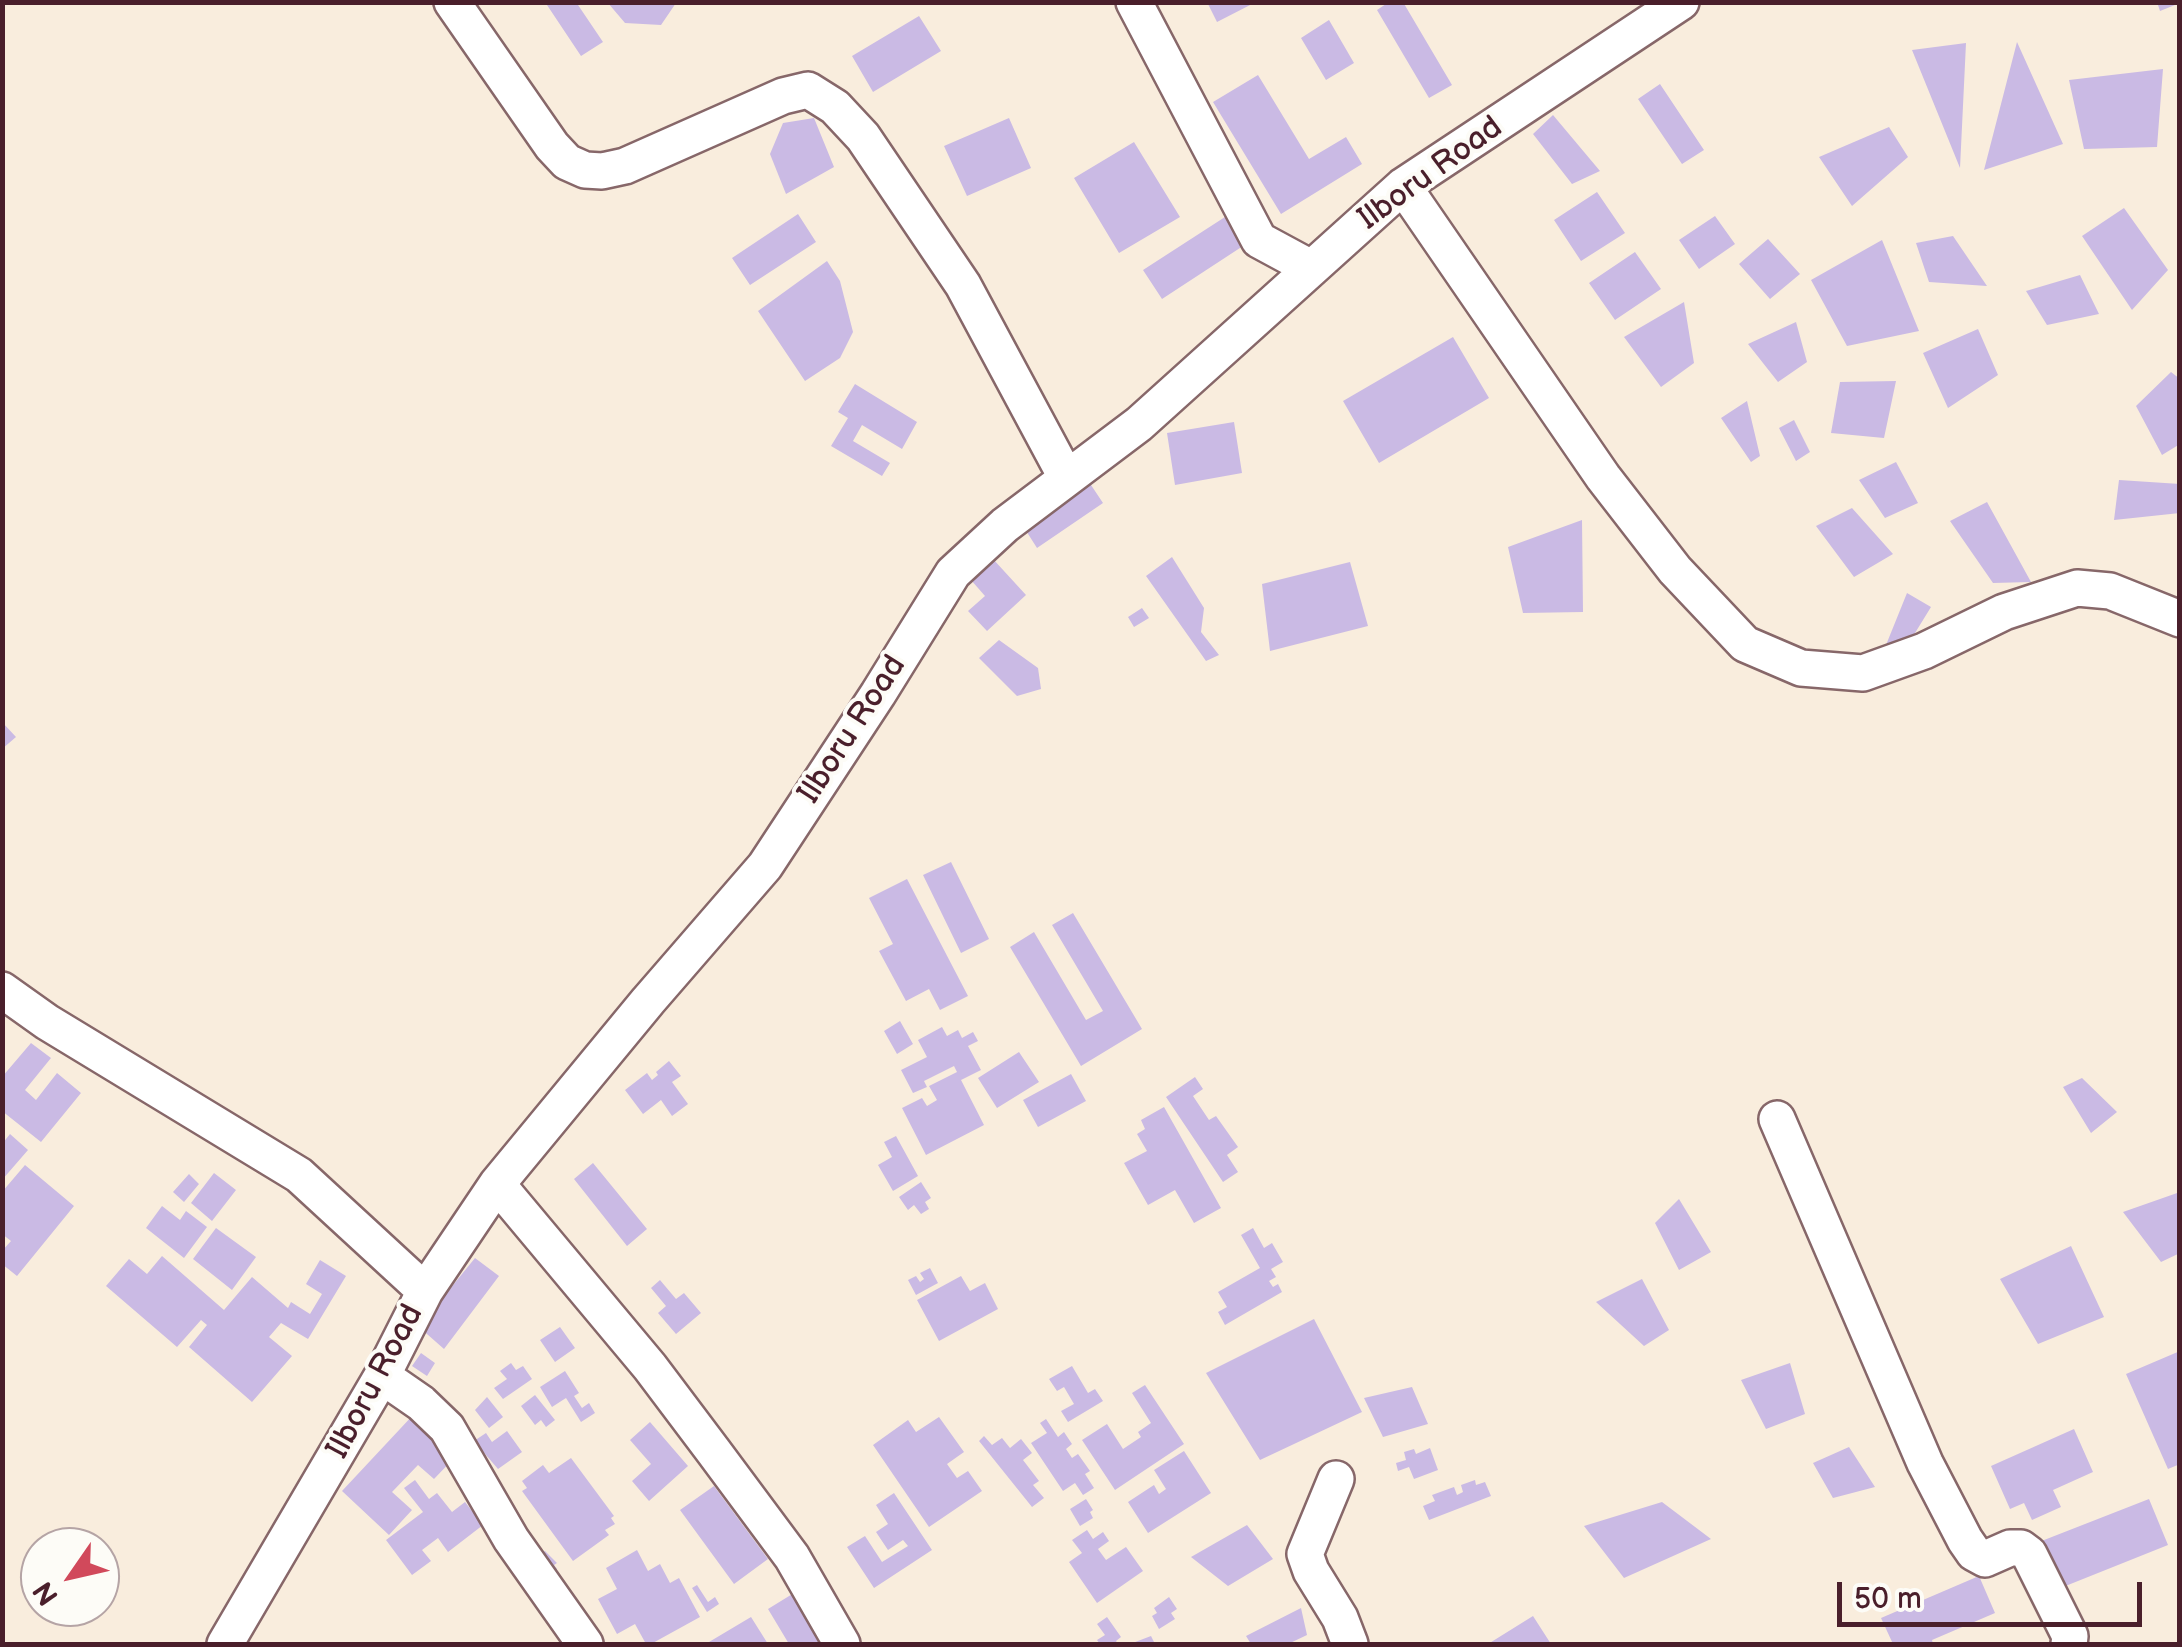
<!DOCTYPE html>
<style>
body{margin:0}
#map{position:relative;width:2182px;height:1647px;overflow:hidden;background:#f9eddd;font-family:"Balsamiq Sans",sans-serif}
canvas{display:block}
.frame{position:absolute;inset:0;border:5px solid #4a1f2b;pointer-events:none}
.north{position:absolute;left:20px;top:1527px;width:100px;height:100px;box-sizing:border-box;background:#fdfcf7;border:2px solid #b5a4a5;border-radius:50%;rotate:236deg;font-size:28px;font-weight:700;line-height:40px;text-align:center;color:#4a1f2b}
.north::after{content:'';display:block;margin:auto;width:35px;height:45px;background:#d1495b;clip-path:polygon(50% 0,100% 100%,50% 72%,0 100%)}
.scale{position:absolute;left:1837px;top:1582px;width:305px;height:45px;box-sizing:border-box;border:5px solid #4a1f2b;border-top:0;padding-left:12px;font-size:30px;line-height:35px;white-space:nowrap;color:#4a1f2b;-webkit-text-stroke:8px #fdfcf7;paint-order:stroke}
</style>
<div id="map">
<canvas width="2182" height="1647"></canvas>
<div class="frame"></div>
<div class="north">N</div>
<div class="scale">50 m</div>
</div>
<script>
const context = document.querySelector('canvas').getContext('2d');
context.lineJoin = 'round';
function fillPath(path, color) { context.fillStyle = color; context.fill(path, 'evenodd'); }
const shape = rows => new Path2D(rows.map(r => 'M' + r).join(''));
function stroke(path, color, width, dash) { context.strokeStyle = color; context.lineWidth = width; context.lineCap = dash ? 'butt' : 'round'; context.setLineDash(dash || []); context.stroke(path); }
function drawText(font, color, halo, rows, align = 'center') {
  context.font = font + ' "Balsamiq Sans",sans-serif'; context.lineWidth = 8; context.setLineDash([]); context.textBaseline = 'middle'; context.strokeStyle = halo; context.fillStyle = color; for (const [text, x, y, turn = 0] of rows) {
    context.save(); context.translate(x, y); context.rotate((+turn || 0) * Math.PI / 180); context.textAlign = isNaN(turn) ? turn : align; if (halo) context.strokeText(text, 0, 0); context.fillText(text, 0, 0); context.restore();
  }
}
const building = shape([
 [545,2,576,2,603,42,581,56],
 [1207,2,1256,2,1217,22],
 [1389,2,1403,2,1452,85,1429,98,1377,10],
 [2157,2,2180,2,2180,3,2160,11],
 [608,3,676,3,661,25,625,23],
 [919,16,941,51,873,92,852,56],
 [1329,20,1354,63,1326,80,1301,38],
 [2017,42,2063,144,1984,170],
 [1966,43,1960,168,1912,50],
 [2163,69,2157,147,2084,149,2069,80],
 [1258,75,1309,159,1346,137,1362,164,1281,214,1213,102],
 [1660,84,1704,150,1682,164,1638,99],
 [1553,115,1600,171,1572,184,1533,134],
 [814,118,834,167,786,194,770,154,783,123],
 [1009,118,1031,168,967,196,944,146],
 [1889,127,1908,157,1852,206,1819,157],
 [1134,142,1180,217,1119,253,1074,178],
 [1597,192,1625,233,1581,261,1554,220],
 [2124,208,2168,270,2132,310,2082,236],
 [798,214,816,242,750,285,732,258],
 [1715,216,1735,244,1699,269,1679,240],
 [1225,217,1243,246,1162,299,1143,270],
 [1953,236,1987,286,1929,282,1916,243],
 [1768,239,1800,274,1770,299,1739,264],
 [1882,240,1919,331,1847,346,1811,280],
 [1635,252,1661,289,1615,320,1589,283],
 [827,261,840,281,853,332,840,358,805,381,758,311],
 [2080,275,2099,314,2047,325,2026,291],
 [1684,302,1694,363,1661,387,1624,337],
 [1796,322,1807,362,1778,382,1748,344],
 [1978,329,1998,375,1948,408,1923,353],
 [1453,337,1489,398,1379,463,1343,401],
 [2171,372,2180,379,2180,444,2162,455,2136,406],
 [1896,381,1884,438,1831,433,1840,382],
 [855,384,917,422,902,449,862,425,853,441,890,463,882,476,831,446,848,418,838,412],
 [1747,401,1760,456,1751,462,1721,418],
 [1794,420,1810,452,1796,461,1779,428],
 [1234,422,1242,473,1175,485,1167,433],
 [1896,462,1918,503,1885,518,1859,480],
 [2119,480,2180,484,2180,513,2114,520],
 [1089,482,1103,503,1037,548,1023,526],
 [1987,502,2031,582,1993,583,1950,521],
 [1852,508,1893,554,1854,577,1816,526],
 [1582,520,1583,612,1523,613,1508,547],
 [1172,557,1204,608,1201,632,1219,655,1206,661,1146,576],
 [993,559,1026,595,987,631,968,611,985,596,971,580],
 [1350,562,1368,626,1270,651,1262,584],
 [1907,593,1931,607,1899,659,1886,645],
 [1142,608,1149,618,1134,627,1128,617],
 [999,640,1038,668,1041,689,1017,696,979,658],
 [2,722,16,737,2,749],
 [951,862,989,939,961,953,923,875],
 [907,879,968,996,940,1010,929,989,906,1001,879,951,893,944,869,898],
 [1073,913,1142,1029,1081,1066,1010,947,1034,932,1086,1020,1103,1011,1052,925],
 [900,1021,913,1044,897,1054,884,1031],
 [942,1027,947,1036,958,1030,962,1038,973,1032,978,1041,968,1046,981,1070,961,1080,984,1125,926,1155,902,1108,922,1098,927,1106,937,1100,929,1086,957,1072,954,1066,924,1081,927,1087,913,1093,901,1070,927,1057,918,1040],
 [31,1043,51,1058,25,1090,36,1100,57,1073,81,1093,41,1142,2,1111,2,1077],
 [1019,1052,1039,1082,997,1108,978,1078],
 [669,1061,681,1076,672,1082,688,1104,672,1116,661,1100,643,1114,625,1090,647,1073,652,1080,658,1075,656,1072],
 [1071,1074,1086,1101,1038,1127,1023,1100],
 [1195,1077,1203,1089,1193,1096,1209,1120,1216,1116,1238,1147,1227,1155,1238,1172,1223,1182,1166,1097],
 [2082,1078,2117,1112,2091,1133,2063,1087],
 [1164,1107,1221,1208,1194,1223,1175,1190,1148,1205,1124,1163,1147,1151,1137,1134,1145,1129,1141,1120],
 [10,1134,28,1150,2,1180,2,1144],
 [896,1136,918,1176,893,1191,878,1165,892,1157,884,1142],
 [593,1163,647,1229,627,1246,574,1179],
 [25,1165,74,1206,17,1276,2,1264,2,1251,11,1241,2,1234,2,1192],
 [214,1173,236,1190,212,1221,191,1203],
 [189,1174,199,1184,184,1202,173,1192],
 [921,1182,931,1198,925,1202,929,1209,921,1214,914,1205,908,1210,899,1197],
 [2180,1192,2180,1253,2161,1262,2123,1212],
 [1679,1199,1711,1252,1679,1270,1655,1223],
 [162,1206,180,1220,186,1211,207,1227,184,1258,146,1228],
 [216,1228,256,1257,232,1290,193,1259],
 [1253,1228,1264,1248,1272,1243,1283,1262,1271,1269,1276,1277,1269,1281,1273,1287,1278,1284,1282,1292,1225,1325,1218,1312,1227,1307,1218,1292,1260,1268,1241,1235],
 [2071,1246,2104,1317,2038,1344,2000,1279],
 [162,1256,224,1310,252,1277,288,1308,291,1302,310,1314,322,1294,306,1284,320,1260,346,1276,308,1339,281,1323,269,1337,292,1356,252,1402,189,1347,207,1325,201,1320,177,1347,106,1286,129,1259,147,1274],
 [475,1258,499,1276,444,1349,419,1327],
 [930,1268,938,1283,916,1295,908,1280,916,1276,920,1282,924,1279,920,1273],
 [961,1276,970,1291,985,1283,998,1309,939,1341,917,1300],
 [1642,1279,1669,1330,1644,1346,1596,1302],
 [660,1280,676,1299,684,1293,701,1313,676,1334,658,1313,666,1306,651,1288],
 [1314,1319,1362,1412,1260,1460,1206,1373],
 [560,1327,575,1348,555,1362,540,1340],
 [2180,1351,2180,1464,2168,1469,2126,1374],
 [421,1353,435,1363,427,1376,412,1366],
 [511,1363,516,1370,523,1366,532,1379,503,1399,494,1388,507,1379,500,1371],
 [1790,1363,1805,1414,1766,1429,1741,1380],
 [1072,1366,1088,1393,1095,1389,1103,1401,1068,1422,1061,1411,1074,1404,1064,1387,1057,1391,1049,1379],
 [565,1371,579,1393,574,1396,582,1408,589,1403,595,1413,581,1422,566,1398,552,1407,540,1387],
 [1145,1385,1184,1444,1115,1490,1082,1440,1107,1424,1123,1449,1141,1437,1138,1432,1151,1423,1132,1393],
 [1412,1387,1428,1424,1383,1437,1364,1398],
 [535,1395,555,1420,546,1427,541,1420,535,1425,521,1406],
 [487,1397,503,1417,489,1428,475,1410],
 [414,1414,457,1455,434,1479,418,1465,392,1492,412,1510,389,1535,342,1491],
 [939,1417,964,1452,947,1464,957,1478,968,1471,982,1491,929,1527,873,1445,908,1420,916,1432],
 [1046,1419,1058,1437,1064,1432,1072,1444,1066,1449,1072,1458,1078,1454,1090,1471,1085,1474,1094,1488,1083,1495,1075,1483,1063,1491,1031,1443,1047,1433,1040,1423],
 [650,1422,688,1466,649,1501,632,1481,651,1464,630,1440],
 [2074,1429,2093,1472,2053,1490,2061,1507,2032,1520,2024,1503,2010,1509,1991,1466],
 [507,1431,522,1452,498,1469,474,1441,486,1433,492,1442],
 [984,1436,992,1445,1002,1438,1010,1448,1021,1439,1032,1453,1023,1460,1039,1481,1033,1485,1044,1498,1032,1507,979,1441],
 [1849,1447,1875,1487,1833,1498,1813,1463],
 [1430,1448,1438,1470,1414,1479,1409,1467,1398,1471,1396,1463,1406,1460,1404,1452,1414,1449,1416,1454],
 [1184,1451,1211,1493,1148,1533,1128,1502,1154,1485,1159,1494,1166,1489,1154,1470],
 [571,1458,614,1516,611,1518,615,1524,605,1530,609,1535,573,1561,522,1491,527,1488,522,1481,543,1465,549,1473],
 [415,1480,429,1499,437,1493,452,1512,465,1502,483,1525,448,1552,438,1538,422,1550,431,1561,412,1575,386,1540,423,1512,404,1488],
 [1475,1480,1476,1485,1485,1482,1491,1496,1429,1520,1423,1506,1435,1501,1432,1495,1454,1487,1457,1495,1463,1492,1461,1485],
 [714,1486,768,1559,734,1584,680,1510],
 [894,1493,932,1550,874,1588,847,1547,865,1536,882,1562,908,1546,903,1540,888,1550,876,1532,888,1524,876,1505],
 [1086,1499,1093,1510,1090,1512,1093,1518,1080,1526,1070,1509],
 [2149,1499,2168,1545,2058,1589,2039,1542],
 [1662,1502,1711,1539,1624,1578,1584,1526],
 [1247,1525,1273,1559,1228,1586,1191,1557],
 [1087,1530,1093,1539,1103,1532,1109,1541,1098,1549,1106,1560,1126,1547,1143,1571,1097,1603,1069,1562,1082,1553,1072,1540],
 [637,1550,648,1571,660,1564,670,1583,679,1578,700,1617,651,1644,646,1644,635,1624,617,1634,598,1599,617,1589,606,1568],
 [545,1551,557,1563,554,1565,557,1569,551,1573,539,1555],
 [1979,1576,1995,1613,1932,1640,1933,1644,1893,1644,1881,1618],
 [697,1585,708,1602,715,1597,719,1604,707,1612,692,1588],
 [794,1593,825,1644,789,1644,768,1609],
 [1169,1597,1177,1609,1171,1613,1175,1619,1159,1629,1152,1616,1157,1613,1154,1608],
 [1301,1608,1307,1635,1288,1644,1251,1644,1246,1636],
 [1533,1616,1551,1644,1488,1644],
 [751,1617,768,1644,711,1644,709,1642],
 [1107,1617,1121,1637,1116,1641,1118,1644,1100,1644,1097,1640,1105,1635,1097,1624],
 [1151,1636,1155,1644,1130,1644]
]);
const street = shape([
 [452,2,552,146,567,162,585,170,602,171,625,166,783,96,808,90,835,107,863,137,963,285,1066,477],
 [1134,2,1259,240,1309,267],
 [1403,186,1603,477,1675,570,1745,644,1801,668,1863,673,1924,651,2004,612,2077,588,2110,591,2180,619],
 [2,990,47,1022,299,1175,425,1291],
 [1777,1119,1925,1463,1965,1540,1974,1553,1985,1559,2010,1548,2021,1548,2029,1554,2070,1636,2069,1644],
 [497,1184,650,1367,714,1452,792,1557,842,1644],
 [382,1376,421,1403,447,1428,511,1539,585,1644],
 [1336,1479,1305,1554,1311,1571,1340,1618,1350,1644],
 [225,1644,382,1376,425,1291,497,1184,648,1001,765,866,878,694,953,573,1005,525,1139,424,1403,186,1681,2]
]);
const streetNames = [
 ["Ilboru Road",1431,174,-36],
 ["Ilboru Road",853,730,-57],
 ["Ilboru Road",376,1382,-62]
];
fillPath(building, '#cabae4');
stroke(street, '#876769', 40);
stroke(street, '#fff', 35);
drawText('32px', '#4a1f2b', '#fdfcf7', streetNames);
</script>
